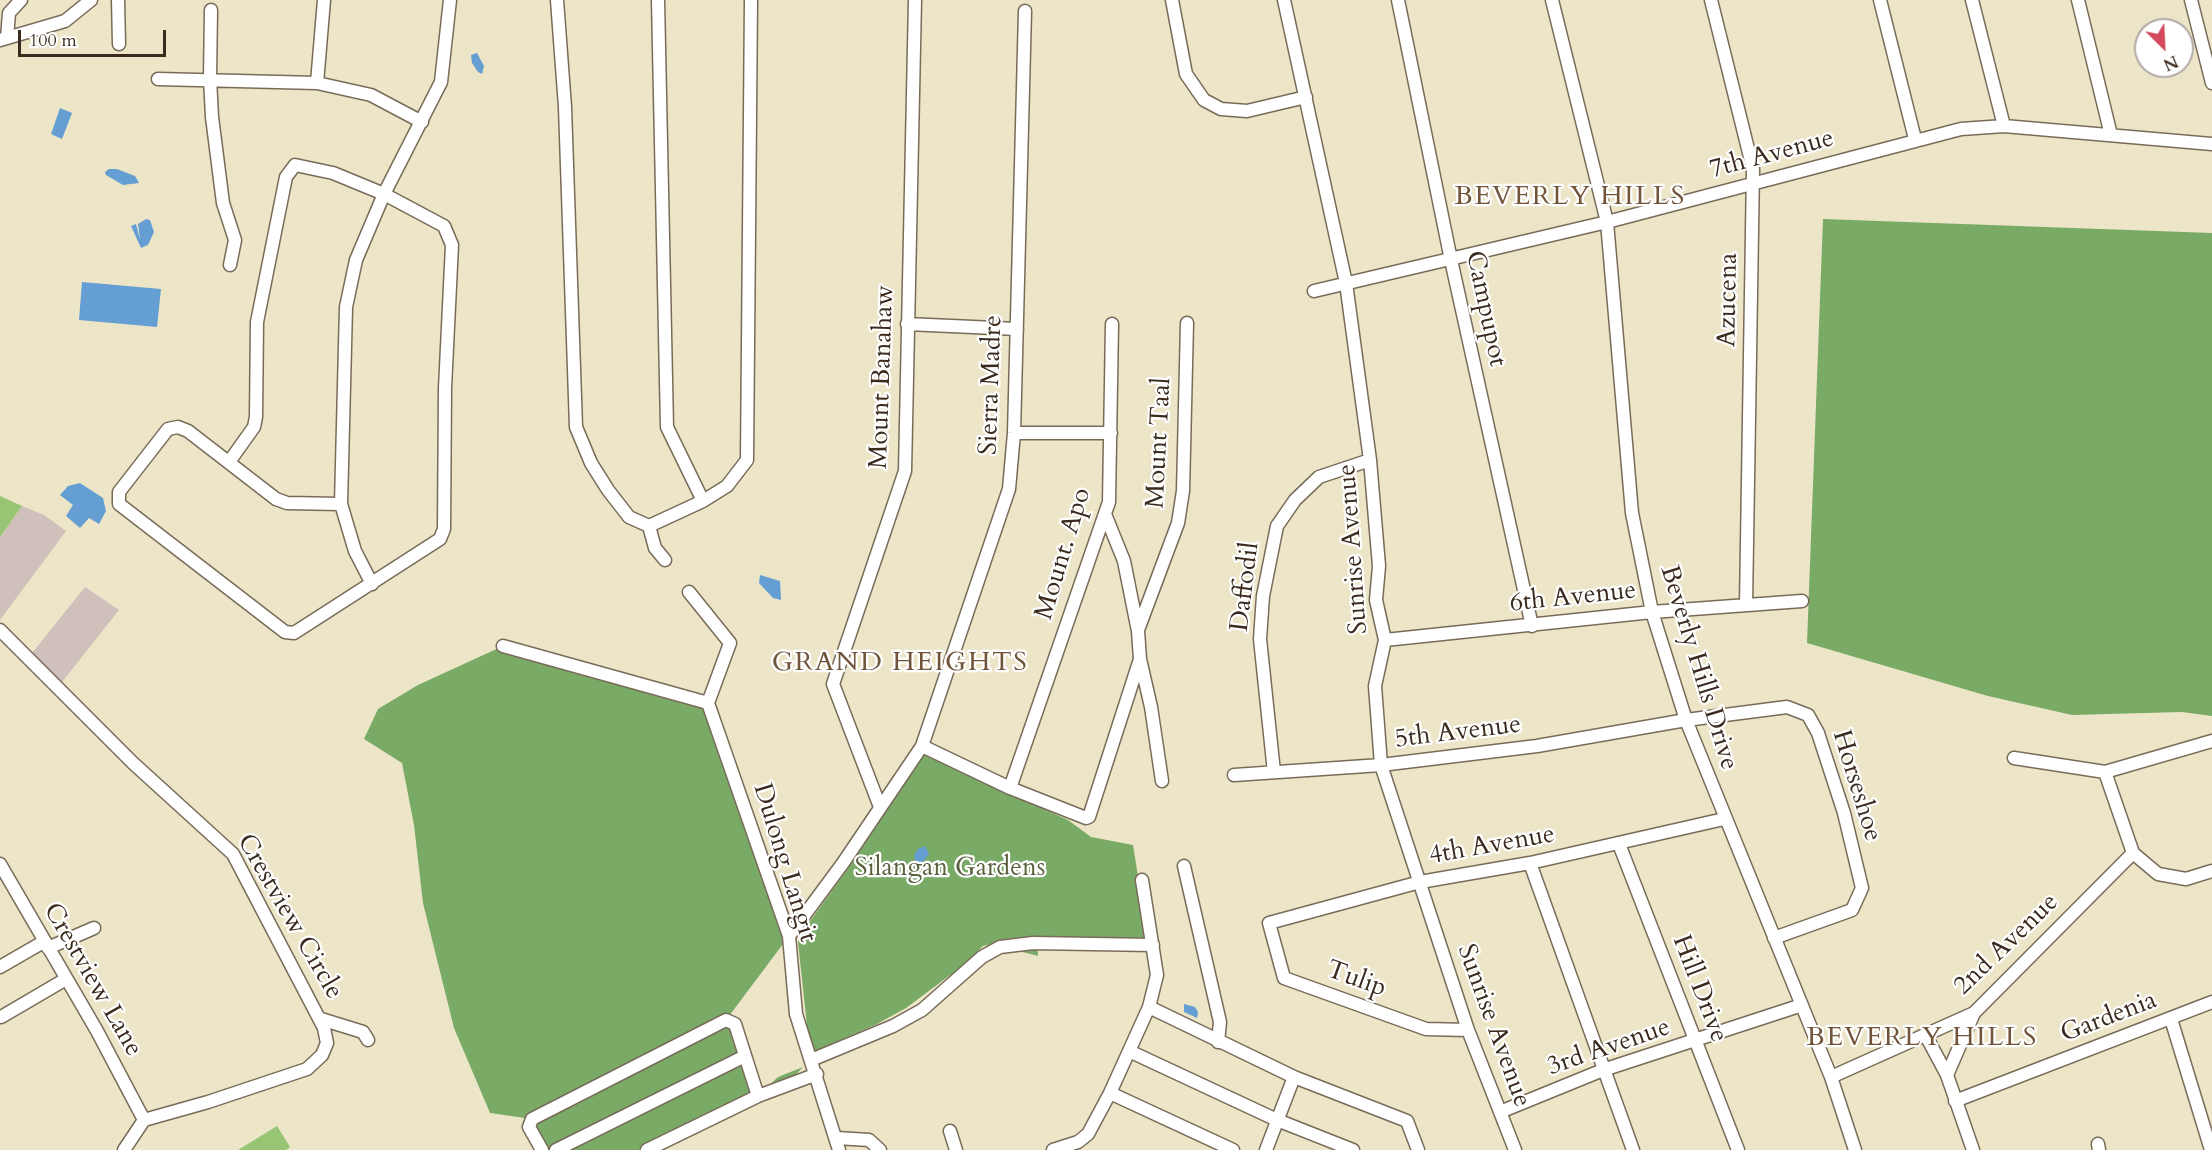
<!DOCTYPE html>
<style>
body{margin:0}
#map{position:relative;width:2212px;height:1150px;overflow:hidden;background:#ece5c7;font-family:Cardo,serif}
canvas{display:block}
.north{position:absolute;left:2134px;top:18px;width:60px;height:60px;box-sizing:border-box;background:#fff;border:2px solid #b1aaa5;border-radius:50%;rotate:156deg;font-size:16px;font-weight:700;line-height:24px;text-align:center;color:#3b2a1e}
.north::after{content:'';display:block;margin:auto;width:21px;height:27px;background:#d1495b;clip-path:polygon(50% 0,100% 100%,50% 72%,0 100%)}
.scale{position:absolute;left:18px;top:30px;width:148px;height:27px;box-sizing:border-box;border:3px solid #3b2a1e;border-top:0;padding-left:8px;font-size:18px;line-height:21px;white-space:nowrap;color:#3b2a1e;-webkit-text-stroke:4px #fff;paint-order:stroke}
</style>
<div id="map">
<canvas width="2212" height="1150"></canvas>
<div class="north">N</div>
<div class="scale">100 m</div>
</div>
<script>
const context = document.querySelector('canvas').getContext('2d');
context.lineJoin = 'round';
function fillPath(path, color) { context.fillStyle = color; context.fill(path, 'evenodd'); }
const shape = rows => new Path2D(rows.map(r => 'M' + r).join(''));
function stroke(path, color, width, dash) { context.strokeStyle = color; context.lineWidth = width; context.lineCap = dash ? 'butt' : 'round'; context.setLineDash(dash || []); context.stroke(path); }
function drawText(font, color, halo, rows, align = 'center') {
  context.font = font + ' Cardo,serif'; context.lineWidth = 4.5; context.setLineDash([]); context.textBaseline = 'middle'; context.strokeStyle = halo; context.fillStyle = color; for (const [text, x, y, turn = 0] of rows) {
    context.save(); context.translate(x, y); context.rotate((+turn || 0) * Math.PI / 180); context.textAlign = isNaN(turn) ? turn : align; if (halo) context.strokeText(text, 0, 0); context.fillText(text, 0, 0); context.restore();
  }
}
const industrial = shape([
 [22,506,44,515,66,531,0,620,0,537],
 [85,587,119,610,62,682,32,653]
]);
const green = shape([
 [0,496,22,506,0,537],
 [277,1126,290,1147,286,1150,238,1150]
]);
const forest = shape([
 [1823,219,2212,233,2212,716,2182,712,2072,715,1988,696,1807,643],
 [503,646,708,703,789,936,726,1020,745,1056,758,1096,778,1077,803,1067,786,1085,644,1150,546,1150,532,1119,490,1113,454,1028,423,903,414,825,402,763,364,739,378,709,418,685],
 [924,754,1068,820,1091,837,1133,845,1149,945,1037,938,1038,956,992,944,983,946,965,964,906,1008,877,1024,813,1052,808,1035,798,942,803,931,849,867]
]);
const water = shape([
 [477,53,484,66,482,74,478,72,472,63,471,55],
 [60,108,72,113,62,139,51,134],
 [109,169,117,169,135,176,139,183,123,185,106,175,105,172],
 [146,219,150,220,154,232,148,245,141,248,131,226,136,224,140,240,138,224],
 [82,282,161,289,157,327,79,320],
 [80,483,103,498,106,511,99,524,89,518,80,528,66,516,73,505,60,495,68,486],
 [760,575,780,581,781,600,773,598,759,583],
 [925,846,929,854,921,864,916,864,914,856,918,849],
 [1184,1004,1195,1007,1198,1012,1197,1018,1184,1012]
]);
const street = shape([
 [118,0,119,44],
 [557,0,565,107,576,427,591,463,608,490,629,517,649,526,703,501,727,486,747,460,751,0],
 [658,0,667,427,703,501],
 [1172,0,1186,74,1204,100,1221,109,1247,111,1306,97],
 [1284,0,1346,283,1370,460,1379,566,1376,600,1385,640,1375,686,1381,765,1468,1030,1515,1150],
 [1398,0,1451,260,1532,626],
 [1552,0,1607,222,1632,513,1652,612,1686,720,1831,1077,1855,1150],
 [1711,0,1753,169,1746,605],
 [1880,0,1915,139],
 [1972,0,2004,126],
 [2078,0,2111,135],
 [2191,0,2212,83],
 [211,10,210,78,212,117,223,203,235,240,230,265],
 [7,38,9,13,21,0],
 [0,40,65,21,91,0],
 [158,79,317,83,371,95,422,122],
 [317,83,324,0],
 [1314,291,1607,222,1961,129,2004,126,2212,144],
 [907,324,1017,329],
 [1014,433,1111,433],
 [229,462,254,427,256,417,257,322,286,177,295,165,333,173,384,194,444,226,452,245,445,388,444,529,440,539,294,633,285,632,119,504,119,492,168,429,178,427,188,431,276,499,287,503,341,504],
 [649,526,655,548,665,560],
 [372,584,355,551,341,504,346,307,356,260,384,194,441,82,450,0],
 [689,592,730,643,708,703],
 [0,630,133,763,233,854,324,1028,327,1043,322,1055,307,1069,208,1102,144,1120,124,1150],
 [1138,630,1178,523,1183,491,1187,323],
 [1385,640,1652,612,1802,601],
 [503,646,708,703],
 [1140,659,1151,707,1162,781],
 [708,703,789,936,796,1014,839,1150],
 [922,746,1010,788,1086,818,1089,817,1140,659,1138,631,1124,561,1105,514],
 [2014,758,2105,772,2212,741],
 [1274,772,1260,639,1263,596,1277,526,1295,500,1319,477,1370,460],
 [2105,772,2133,853,2158,874,2186,879,2212,871],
 [1234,775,1381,765,1537,746,1686,720,1787,707,1808,715,1818,733,1844,813,1862,888,1852,910,1774,938],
 [1010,788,1109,502,1112,324],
 [880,807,833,684,905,471,915,0],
 [1619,844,1738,1150],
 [1530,863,1633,1150],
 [0,864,97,1031,144,1120],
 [1184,866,1220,1022,1218,1042],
 [789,936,843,863,922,746,1009,489,1014,433,1025,11],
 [48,948,94,928],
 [0,967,45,941],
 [1149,1007,1294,1077,1407,1121,1418,1150],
 [1,1017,66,979],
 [321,1019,363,1032,368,1040],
 [2171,1019,2211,1150],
 [1468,1030,1426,1029,1284,978,1269,923,1420,882,1530,863,1724,819],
 [1925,1034,1947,1075,1973,1150],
 [1129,1051,1277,1120,1353,1150],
 [811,1060,893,1026,922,1010,982,957,1000,947,1033,943,1153,945],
 [1947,1075,1974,1013],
 [1831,1077,1974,1013,2133,853],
 [1110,1093,1233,1150],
 [1955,1101,2212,1002],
 [1500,1112,1603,1070,1802,1005],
 [950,1131,956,1150],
 [837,1138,869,1140,880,1150],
 [2098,1144,2099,1150],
 [542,1150,529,1127,532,1119,726,1020,735,1024,758,1096],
 [556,1150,745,1056],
 [647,1150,758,1096,817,1074],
 [1053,1150,1078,1142,1088,1134,1110,1093,1149,1007,1157,975,1142,880],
 [1266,1150,1294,1077]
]);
const streetNames = [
 ["7th Avenue",1772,155,-15],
 ["Azucena",1729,300,-89],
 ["Campupot",1485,309,78],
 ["Mount Banahaw",883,377,-88],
 ["Sierra Madre",992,385,-88],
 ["Mount Taal",1160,443,-87],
 ["Sunrise Avenue",1354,549,-94],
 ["Mount. Apo",1064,554,-73],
 ["Daffodil",1246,587,-83],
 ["6th Avenue",1573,598,-6],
 ["Beverly Hills Drive",1698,668,73],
 ["5th Avenue",1458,733,-7],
 ["Horseshoe",1856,786,73],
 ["4th Avenue",1492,846,-10],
 ["Dulong Langit",784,863,73],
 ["Crestview Circle",289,917,60],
 ["2nd Avenue",2007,945,-44],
 ["Crestview Lane",92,980,60],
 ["Tulip",1356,980,20],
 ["Hill Drive",1699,989,69],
 ["Gardenia",2109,1018,-21],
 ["Sunrise Avenue",1493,1026,70],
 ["3rd Avenue",1609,1048,-19]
];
const parkNames = [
 ["Silangan Gardens",950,869]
];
const neighbourhoodNames = [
 ["BEVERLY HILLS",1570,198],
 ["GRAND HEIGHTS",900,664],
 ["BEVERLY HILLS",1922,1039]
];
fillPath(industrial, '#cfc0bb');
fillPath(green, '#97c574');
fillPath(forest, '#79aa66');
fillPath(water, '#649ed3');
stroke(street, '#796b59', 15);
stroke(street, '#fff', 12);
drawText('26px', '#3b2a1e', '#fff', streetNames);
drawText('26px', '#5b603c', '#fff', parkNames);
context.letterSpacing = '1.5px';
drawText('27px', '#72543a', '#fff', neighbourhoodNames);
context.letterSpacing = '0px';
</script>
